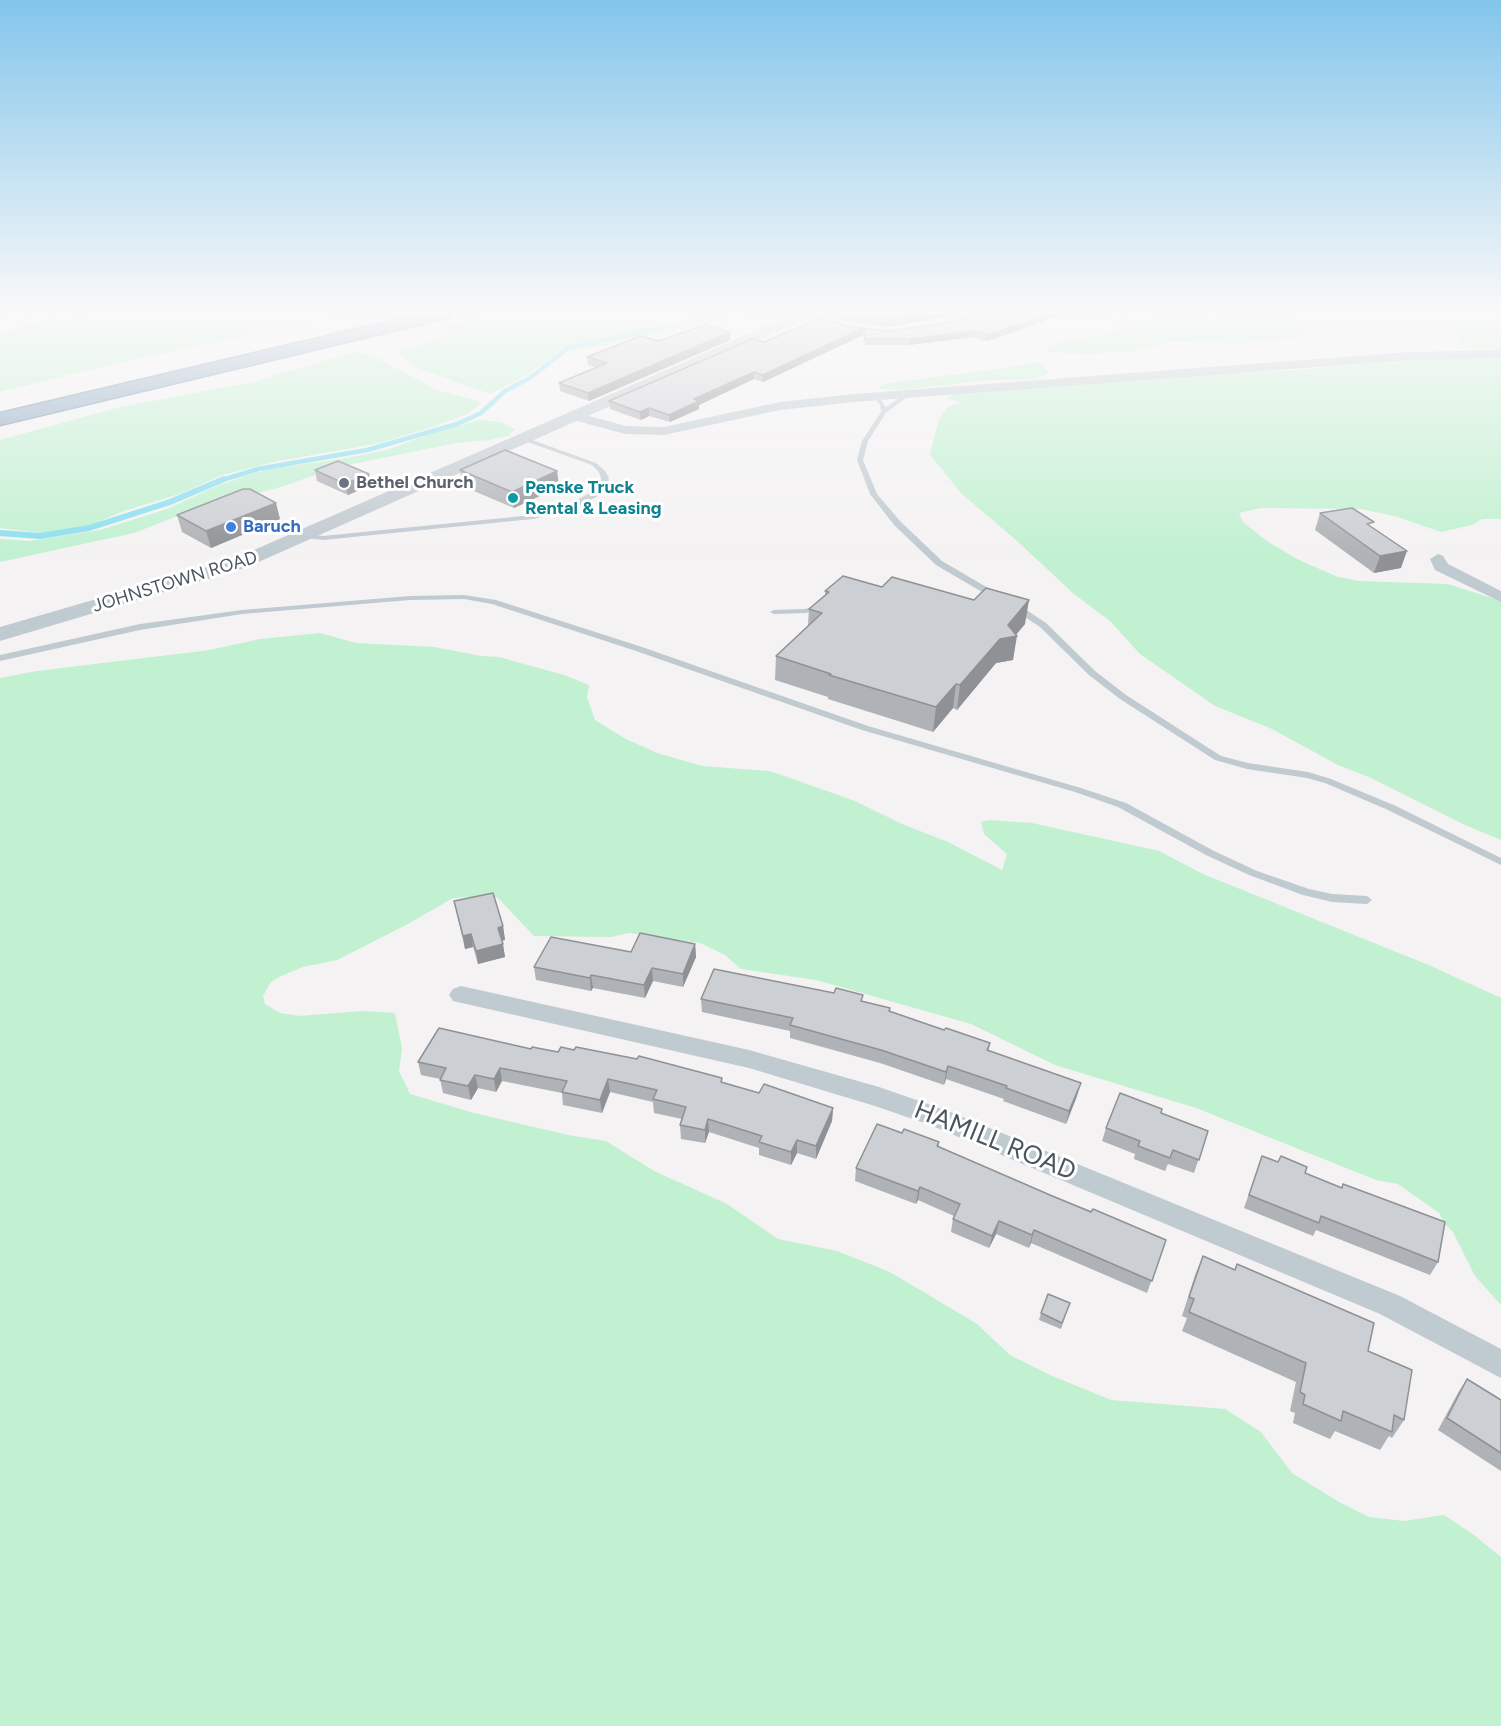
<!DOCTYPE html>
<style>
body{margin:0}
canvas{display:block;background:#f4f2f2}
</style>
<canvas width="1501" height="1726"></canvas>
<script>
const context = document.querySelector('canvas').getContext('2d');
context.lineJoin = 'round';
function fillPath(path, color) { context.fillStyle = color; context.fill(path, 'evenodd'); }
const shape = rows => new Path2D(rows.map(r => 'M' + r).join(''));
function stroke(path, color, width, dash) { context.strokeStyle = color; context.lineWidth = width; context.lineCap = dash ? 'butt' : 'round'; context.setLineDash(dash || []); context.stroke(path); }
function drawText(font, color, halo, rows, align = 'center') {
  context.font = font + ' Figtree,sans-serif'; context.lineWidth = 6; context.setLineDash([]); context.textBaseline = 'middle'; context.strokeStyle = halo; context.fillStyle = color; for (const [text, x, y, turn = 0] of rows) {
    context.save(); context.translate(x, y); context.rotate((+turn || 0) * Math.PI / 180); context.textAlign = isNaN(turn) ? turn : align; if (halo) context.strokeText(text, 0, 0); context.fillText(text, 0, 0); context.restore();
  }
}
const green = shape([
 [2,314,328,314,289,326,92,369,0,392,0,331,9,331,32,322,82,315],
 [486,314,708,314,567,346,525,376,490,394,414,367,396,351,441,339,447,334,440,330,444,327],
 [733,314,752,314,567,353,574,348,599,342],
 [1106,314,1151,315,1180,320,1229,318,1274,320,1301,314,1501,314,1501,350,1469,348,1460,343,1453,331,1437,326,1375,324,1344,326,1289,339,1244,343,1171,342,1130,352,1087,354,1047,352,1047,346,1060,341,1106,334,1126,326,1124,323,1108,317],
 [354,352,370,354,437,390,482,402,469,413,430,428,380,443,278,461,222,475,182,493,124,511,91,525,41,533,0,528,0,440,120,407,253,382],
 [1501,357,1501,519,1482,519,1472,525,1441,532,1395,516,1361,509,1261,508,1239,513,1243,522,1267,541,1297,559,1338,577,1359,581,1448,584,1501,601,1501,840,1465,825,1371,778,1338,765,1272,729,1215,706,1140,654,1110,621,1074,594,1017,541,962,494,930,455,939,419,947,408,960,402,947,398,956,393,1164,377,1296,370,1426,358],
 [1034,362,1042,364,1048,373,1035,379,991,380,901,390,880,389,882,385,890,383,1011,367],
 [480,420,501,422,515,429,508,436,489,440,456,443,338,467,281,487,196,509,134,533,0,562,0,539,29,541,100,530,167,509,217,486,251,474,275,468,341,459,387,450,435,432],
 [320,633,356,643,434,647,481,656,499,657,564,675,589,685,587,697,595,720,624,738,657,753,702,766,769,771,790,778,855,801,902,824,948,842,1002,870,1007,854,984,834,981,822,989,820,1032,823,1159,851,1203,874,1431,966,1501,998,1501,1305,1475,1276,1453,1232,1444,1223,1439,1213,1398,1184,1376,1180,1196,1108,1055,1065,971,1024,816,980,741,969,725,955,700,943,629,933,611,937,534,936,498,898,489,896,453,898,406,925,337,960,303,967,281,976,271,982,263,996,265,1004,280,1013,300,1016,363,1011,395,1013,402,1048,399,1071,410,1094,474,1113,568,1135,606,1141,654,1171,727,1204,778,1239,837,1251,890,1272,977,1324,1010,1355,1050,1375,1111,1400,1225,1409,1261,1432,1292,1473,1339,1502,1369,1517,1404,1521,1444,1515,1474,1535,1501,1557,1501,1726,0,1726,0,678,37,671,210,650,260,639]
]);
const streamFar1 = shape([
 [219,481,258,469,367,450,457,424,481,413,505,391,530,378,568,348,723,314]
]);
const stream = shape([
 [0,533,40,536,89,528,170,502,224,479]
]);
const service = shape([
 [912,392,917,393,906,398,886,413,868,441,863,460,877,494,900,521,942,561,1000,595,1000,599,994,599,936,565,894,525,870,494,857,460,862,441,881,412,880,405,873,396,878,395,886,407,902,396,912,392],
 [524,437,596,463,605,471,609,478,607,485,600,495,571,510,533,519,323,540,306,538,302,536,306,534,323,536,533,515,565,506,594,491,600,485,601,478,599,472,592,465,522,440,521,439,524,437],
 [464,595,496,600,642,647,868,726,1081,788,1126,803,1214,851,1257,871,1309,889,1332,894,1367,896,1372,900,1367,904,1332,902,1303,895,1249,875,1206,855,1118,807,1075,792,862,730,636,651,492,604,464,599,410,600,242,614,140,630,0,661,0,655,140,624,242,610,410,596,464,595],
 [1013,605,1019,605,1046,623,1095,671,1126,695,1221,756,1248,763,1308,772,1331,779,1396,806,1501,858,1501,865,1388,810,1325,783,1307,778,1247,769,1215,760,1120,699,1089,675,1040,627,1013,609,1013,605],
 [815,606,818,606,818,610,806,613,774,614,770,612,774,610,805,609,815,606]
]);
const minor = shape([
 [1501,350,1501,358,1410,360,854,402,780,410,664,435,625,434,570,419,569,416,575,412,626,426,664,427,780,402,854,394,1410,352,1501,350],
 [1438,554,1443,556,1448,564,1501,591,1501,602,1435,570,1430,559,1438,554],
 [461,986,749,1050,879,1087,948,1111,1400,1296,1501,1349,1501,1378,1380,1314,930,1125,875,1106,749,1068,453,1001,449,995,453,989,461,986]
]);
const tertiary = shape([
 [794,314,813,314,811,317,245,568,0,641,0,627,231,560,794,314]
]);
const motorway = shape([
 [420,314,452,314,449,318,443,319,0,425,0,413,420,314]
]);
const wall = shape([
 [835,314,960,314,887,327,849,323,835,318],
 [978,314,994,339,985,341,974,337,909,345,865,345,863,335,864,328,888,331,946,323],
 [848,326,863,328,863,335,763,382,754,379,699,405,699,409,670,422,649,416,641,420,610,409,609,401,764,342],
 [730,340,589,401,560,391,559,383,596,368,588,365,587,357,659,341],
 [315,470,369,474,371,485,348,495,317,481],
 [460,470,557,471,559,487,514,508,462,486],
 [1320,513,1372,527,1401,568,1374,573,1315,530],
 [177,515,280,519,211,548,182,532],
 [882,587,1025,624,1016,635,1013,660,996,663,957,710,953,708,933,732,828,699,828,697,775,680,776,656,808,626,809,609,825,595,825,591],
 [454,901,503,926,505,940,502,940,505,957,478,964,473,947,465,949],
 [695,944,696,957,683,987,653,981,645,998,593,988,591,991,536,980,534,967,631,952],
 [834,993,863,1001,890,1012,944,1030,990,1043,989,1050,1077,1096,1066,1124,1003,1101,1004,1099,946,1079,944,1085,880,1063,790,1038,790,1031,702,1012,701,999],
 [531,1049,558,1052,722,1078,722,1082,759,1093,833,1108,832,1121,816,1159,797,1153,791,1165,759,1155,759,1148,709,1132,705,1143,681,1139,680,1125,682,1119,654,1113,653,1102,610,1092,602,1113,563,1105,562,1093,502,1081,496,1092,478,1088,471,1100,443,1093,440,1079,421,1075,418,1062],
 [1161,1113,1208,1131,1194,1173,1168,1164,1165,1171,1134,1159,1135,1154,1102,1141,1106,1128],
 [902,1133,939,1142,939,1147,1050,1195,1166,1240,1147,1293,1031,1243,1029,1248,996,1234,989,1248,951,1232,953,1219,954,1216,918,1200,916,1204,855,1181,856,1168],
 [1262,1156,1278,1162,1281,1156,1305,1173,1341,1188,1343,1184,1438,1262,1430,1275,1316,1230,1313,1236,1244,1208],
 [1203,1256,1368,1351,1404,1420,1392,1438,1389,1436,1380,1450,1335,1431,1330,1439,1293,1423,1295,1413,1290,1411,1296,1382,1182,1331,1187,1318,1182,1316,1195,1275],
 [1070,1303,1061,1329,1039,1320,1041,1313],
 [1467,1379,1501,1400,1501,1471,1438,1430,1459,1391]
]);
const shadedWall = shape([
 [924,314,960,314,887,327,887,320],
 [1048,314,1065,314,994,339,985,341,986,334],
 [863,328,863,335,763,382,763,375],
 [975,331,974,337,909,345,910,339],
 [730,332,730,340,589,401,588,393],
 [754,372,754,379,699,405,699,409,670,422,669,415,694,399],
 [649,408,649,416,641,420,640,412],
 [557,471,559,487,514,508,512,492],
 [369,474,371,485,348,495,345,484],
 [276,503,280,519,211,548,206,531],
 [1407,551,1401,568,1374,573,1380,556],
 [1029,600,1025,624,1014,637,1017,636,1013,660,996,663,957,710,960,685,1008,625],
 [956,684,953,708,933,732,936,707],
 [503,926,505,940,501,941,498,928],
 [471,934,473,947,465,949,463,936],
 [503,944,505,957,478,964,476,951],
 [695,944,696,957,683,987,683,974],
 [652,968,653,981,645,998,644,985],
 [591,975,593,988,591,991,590,978],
 [948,1066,946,1079,944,1085,946,1072],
 [500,1068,502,1081,496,1092,494,1079],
 [475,1075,478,1088,471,1100,468,1086],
 [608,1079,610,1092,602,1113,600,1100],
 [1081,1083,1077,1096,1066,1124,1069,1111],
 [833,1108,832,1121,816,1159,816,1146],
 [708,1119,709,1132,705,1143,705,1130],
 [797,1140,797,1153,791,1165,791,1152],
 [920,1187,918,1200,916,1204,918,1191],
 [999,1221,996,1234,989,1248,992,1236],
 [1034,1230,1031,1243,1029,1248,1032,1235]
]);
const building = shape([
 [842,314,924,314,887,320,850,316,842,314],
 [978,314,1048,314,994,333,986,334,975,331,910,339,865,339,864,328,888,331,946,323,978,314],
 [821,318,848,326,863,328,763,375,754,372,694,399,699,401,669,415,649,408,640,412,609,401,752,339,764,342,821,318],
 [705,325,730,332,588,393,559,383,607,363,587,357,641,336,659,341,705,325],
 [505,450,557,471,512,492,460,470,505,450],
 [338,461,369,474,345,484,315,470,338,461],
 [243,489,250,489,276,503,206,531,177,515,243,489],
 [1352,508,1374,522,1367,524,1407,551,1380,556,1320,513,1352,508],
 [843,576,882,587,892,577,974,600,986,588,1029,600,1008,625,1017,636,1000,639,960,685,956,684,936,707,829,675,831,674,776,656,822,613,809,609,829,592,825,591,843,576],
 [493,893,503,926,498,928,503,944,476,951,471,934,463,936,454,901,493,893],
 [640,933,695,944,683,974,652,968,644,985,591,975,590,978,534,967,551,937,631,952,640,933],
 [714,969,834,993,836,988,863,995,861,1001,890,1008,889,1011,944,1030,946,1028,990,1043,987,1050,1081,1083,1069,1111,1006,1088,1007,1086,948,1066,946,1072,881,1050,790,1025,793,1018,701,999,714,969],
 [439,1028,531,1049,532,1047,558,1052,561,1047,574,1050,576,1047,637,1059,639,1056,722,1078,721,1082,759,1093,764,1084,833,1108,816,1146,797,1140,791,1152,759,1142,762,1136,708,1119,705,1130,680,1125,686,1107,653,1099,657,1090,608,1079,600,1100,562,1092,567,1081,500,1068,494,1079,475,1075,468,1086,440,1080,446,1068,418,1062,439,1028],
 [1120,1093,1162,1109,1161,1113,1208,1131,1199,1160,1173,1150,1170,1158,1138,1146,1140,1141,1106,1128,1120,1093],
 [877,1124,902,1133,904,1129,939,1142,937,1146,1050,1195,1091,1212,1093,1209,1166,1240,1152,1281,1034,1230,1032,1235,999,1221,992,1236,953,1219,960,1204,920,1187,918,1191,856,1168,877,1124],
 [1262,1156,1278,1162,1281,1156,1307,1167,1305,1173,1342,1188,1343,1184,1445,1222,1438,1262,1321,1216,1319,1223,1249,1195,1262,1156],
 [1203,1256,1235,1270,1237,1264,1374,1323,1368,1351,1412,1370,1404,1420,1394,1415,1392,1432,1343,1411,1341,1421,1303,1404,1305,1395,1300,1392,1306,1363,1189,1312,1194,1299,1189,1297,1203,1256],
 [1048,1294,1070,1303,1062,1323,1041,1313,1048,1294],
 [1467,1379,1501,1400,1501,1453,1447,1418,1467,1379]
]);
const markers = [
 [344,483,6,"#6b7280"],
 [513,498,6,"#0f9aa8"],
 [231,527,6,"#3f7fe0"]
];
const farWorshipnames = [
 ["Bethel Church",356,483]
];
const farCulturenames = [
 ["Penske Truck",525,488],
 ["Rental & Leasing",525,509]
];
const farShopnames = [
 ["Baruch",243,527]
];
const farStreetnames = [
 ["JOHNSTOWN ROAD",175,582,-17]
];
const nearStreetnames = [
 ["HAMILL ROAD",995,1141,22]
];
fillPath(green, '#c1f1d1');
stroke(streamFar1, '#8ddfef', 4.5);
stroke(stream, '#8ddfef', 6);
stroke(motorway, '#7492ad', 3);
fillPath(service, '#c0cad1');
fillPath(minor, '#c0cad1');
fillPath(tertiary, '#c0cad1');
fillPath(motorway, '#89a7c1');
fillPath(wall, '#afb2b6');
fillPath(shadedWall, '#8f9194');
fillPath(building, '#cccfd4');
stroke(building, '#8f9194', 1.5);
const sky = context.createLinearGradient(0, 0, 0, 556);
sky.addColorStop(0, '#83c5eb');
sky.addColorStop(0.56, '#faf9f9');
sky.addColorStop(1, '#faf9f900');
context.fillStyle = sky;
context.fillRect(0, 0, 1501, 556);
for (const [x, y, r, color] of markers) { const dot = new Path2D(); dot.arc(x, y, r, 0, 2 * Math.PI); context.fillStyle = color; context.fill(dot); stroke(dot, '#fff', 2); }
drawText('bold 18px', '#5b616d', '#fff', farWorshipnames, 'left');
drawText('bold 18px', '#0d838f', '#fff', farCulturenames, 'left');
drawText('bold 18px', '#366cbe', '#fff', farShopnames, 'left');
drawText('18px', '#495660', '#fff', farStreetnames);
drawText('26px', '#495660', '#fff', nearStreetnames);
</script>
